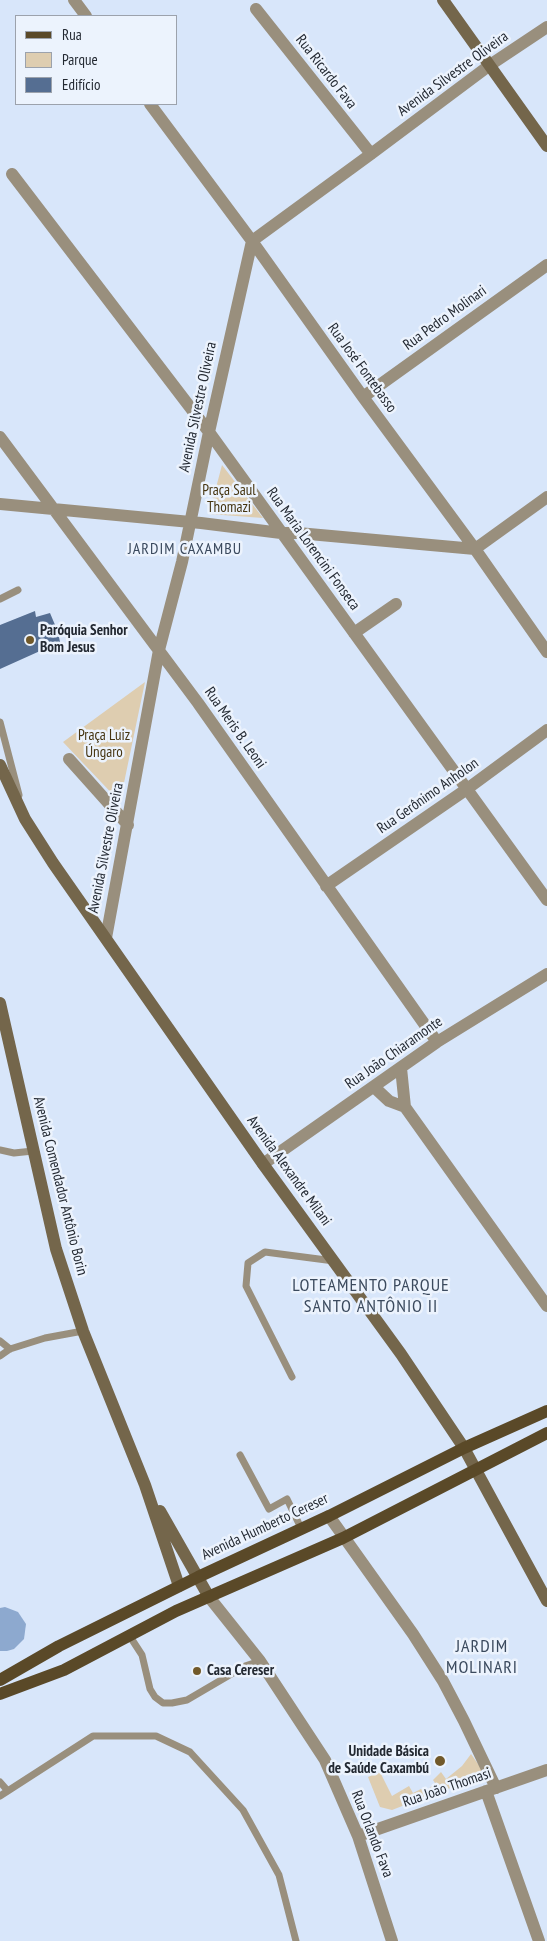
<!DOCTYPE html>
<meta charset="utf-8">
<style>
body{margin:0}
#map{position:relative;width:547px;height:1941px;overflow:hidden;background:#d8e6fa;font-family:"PT Sans Narrow",sans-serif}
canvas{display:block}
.legend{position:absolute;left:15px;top:15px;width:162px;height:90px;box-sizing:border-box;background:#ecf3fd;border:1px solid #9ca2ac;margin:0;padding:6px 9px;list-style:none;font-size:15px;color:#232932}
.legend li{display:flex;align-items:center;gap:10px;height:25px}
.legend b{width:25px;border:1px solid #9ca2ac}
</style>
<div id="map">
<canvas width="547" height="1941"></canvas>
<ul class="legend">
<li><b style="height:6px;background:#5a4928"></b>Rua</li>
<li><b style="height:14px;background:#decdb0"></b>Parque</li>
<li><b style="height:14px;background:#556e92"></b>Edifício</li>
</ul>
</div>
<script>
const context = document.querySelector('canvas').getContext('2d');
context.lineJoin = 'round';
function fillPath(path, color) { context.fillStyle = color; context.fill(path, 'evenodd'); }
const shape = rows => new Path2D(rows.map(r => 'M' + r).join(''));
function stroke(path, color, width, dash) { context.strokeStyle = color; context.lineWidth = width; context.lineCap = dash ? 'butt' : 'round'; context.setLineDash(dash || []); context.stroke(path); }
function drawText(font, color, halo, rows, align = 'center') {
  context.font = font + ' "PT Sans Narrow",sans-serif'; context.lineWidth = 5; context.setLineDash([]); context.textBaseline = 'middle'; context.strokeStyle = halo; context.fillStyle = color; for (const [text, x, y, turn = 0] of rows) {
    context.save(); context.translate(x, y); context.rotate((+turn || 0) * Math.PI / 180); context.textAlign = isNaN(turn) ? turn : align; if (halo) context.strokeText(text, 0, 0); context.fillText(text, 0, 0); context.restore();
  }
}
const green = shape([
 [222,465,263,518,209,514],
 [145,682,120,802,63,742],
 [471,1754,483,1771,483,1777,433,1794,392,1810,380,1807,368,1777,380,1772,392,1796,409,1786,413,1793,421,1789,426,1791,435,1783,433,1780,441,1772,446,1779,462,1766]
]);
const water = shape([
 [5,1607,18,1612,26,1624,24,1639,14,1649,7,1651,0,1651,0,1608]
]);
const building = shape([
 [35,611,36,617,50,613,58,632,60,642,0,669,0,625]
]);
const lane = shape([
 [0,599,18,590],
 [0,722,19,795],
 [0,1150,14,1153,33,1151],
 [0,1341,10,1349],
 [0,1356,10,1349,45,1338,83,1331],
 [292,1377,246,1286,248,1263,265,1252,334,1261],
 [240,1455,269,1509,287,1499,301,1528],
 [129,1635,142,1655,150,1689,155,1697,163,1703,172,1703,187,1700,245,1666,260,1661],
 [0,1782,7,1790],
 [0,1796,93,1736,156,1736,190,1752,243,1810,279,1875,296,1941]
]);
const street = shape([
 [74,0,86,16],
 [256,9,371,154],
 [150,104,252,241,363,397,475,549,547,652],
 [12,174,209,432,547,900],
 [363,397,547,265],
 [0,437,198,703,437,1042],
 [0,504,201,523,281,533,298,533,475,549,547,497],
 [354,633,396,604],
 [69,759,128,825],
 [326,886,467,789,547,730],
 [106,938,159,650,182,562,209,432,252,241,371,154,490,65,547,27],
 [401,1068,405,1107,547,1306],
 [374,1087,389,1101,405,1107],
 [263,1164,437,1042,547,974],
 [329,1516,413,1634,443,1681,464,1721,496,1788],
 [209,1597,260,1661,325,1760,358,1836,392,1941],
 [486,1791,539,1941],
 [358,1836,547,1770]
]);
const secondary = shape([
 [443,0,547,146],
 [0,765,25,819,53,863,263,1164,401,1354,464,1448,547,1601],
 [0,1003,56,1249,83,1331,145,1485,179,1586],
 [160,1511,209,1597]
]);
const primary = shape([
 [0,1680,59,1646,198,1577,329,1516,464,1448,547,1411],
 [0,1694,64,1670,176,1611,343,1538,547,1433]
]);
const markers = [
 [30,640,5,"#71592a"],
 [197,1671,5,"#71592a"],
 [440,1761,6,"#71592a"]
];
const streetNames = [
 ["Rua Ricardo Fava",326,72,52],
 ["Avenida Silvestre Oliveira",453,74,-36],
 ["Rua Pedro Molinari",445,318,-36],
 ["Rua José Fontebasso",362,368,54],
 ["Avenida Silvestre Oliveira",198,407,-78],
 ["Rua Maria Lorencini Fonseca",313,549,54],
 ["Rua Meris B. Leoni",235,728,55],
 ["Rua Gerônimo Anholon",428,796,-35],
 ["Avenida Silvestre Oliveira",106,848,-79],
 ["Rua João Chiaramonte",394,1053,-35],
 ["Avenida Alexandre Milani",289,1171,54],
 ["Avenida Comendador Antônio Borin",60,1186,76],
 ["Avenida Humberto Cereser",265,1527,-25],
 ["Rua João Thomasi",447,1788,-19],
 ["Rua Orlando Fava",372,1834,69]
];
const parkNames = [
 ["Praça Saul",229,491],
 ["Thomazi",229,508],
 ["Praça Luiz",104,736],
 ["Úngaro",104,753]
];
const poiNames = [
 ["Paróquia Senhor",40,631],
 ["Bom Jesus",40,648],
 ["Casa Cereser",207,1671],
 ["Unidade Básica",429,1752,"right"],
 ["de Saúde Caxambú",429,1769,"right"]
];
const neighbourhoodNames = [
 ["JARDIM CAXAMBU",185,549]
];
const quarterNames = [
 ["LOTEAMENTO PARQUE",371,1286],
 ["SANTO ANTÔNIO II",371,1307],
 ["JARDIM",482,1647],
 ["MOLINARI",482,1668]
];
fillPath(green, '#decdb0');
fillPath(water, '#8da9cf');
fillPath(building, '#556e92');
stroke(lane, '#998f7d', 7);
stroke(street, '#998f7d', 12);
stroke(secondary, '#74664b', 12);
stroke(primary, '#5a4928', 12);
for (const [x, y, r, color] of markers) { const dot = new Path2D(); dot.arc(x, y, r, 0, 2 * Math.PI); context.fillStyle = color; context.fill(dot); stroke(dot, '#ecf3fd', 2); }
drawText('15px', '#232932', '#ecf3fd', streetNames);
drawText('15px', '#453410', '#ecf3fd', parkNames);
drawText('bold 15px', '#232932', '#ecf3fd', poiNames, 'left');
context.letterSpacing = '1px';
drawText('16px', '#3b4a5e', '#ecf3fd', neighbourhoodNames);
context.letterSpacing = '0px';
context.letterSpacing = '1px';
drawText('18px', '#3b4a5e', '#ecf3fd', quarterNames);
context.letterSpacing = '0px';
</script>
